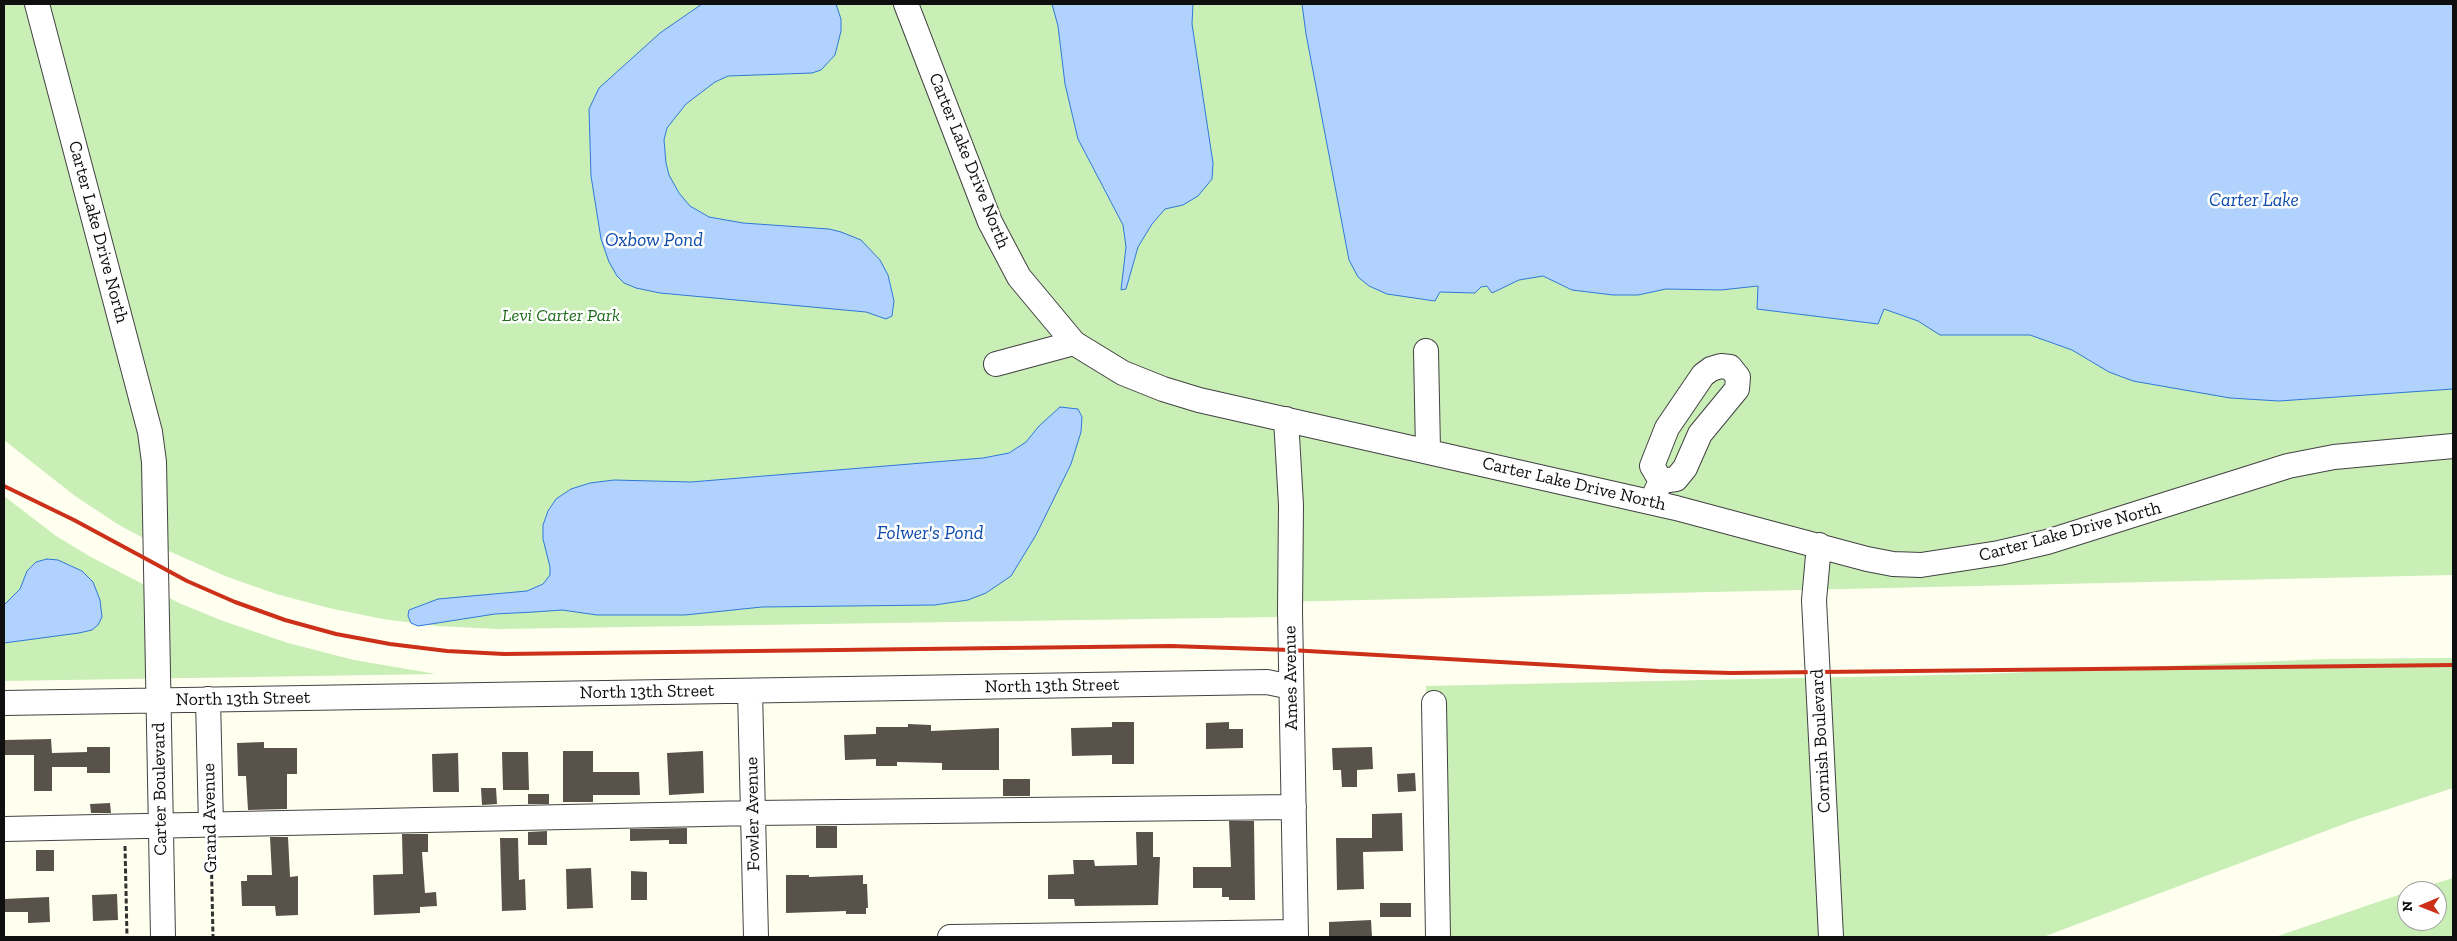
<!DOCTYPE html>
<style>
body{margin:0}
#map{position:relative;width:2457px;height:941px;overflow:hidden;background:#fffff0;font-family:"Zilla Slab",serif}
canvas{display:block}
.frame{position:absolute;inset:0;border:5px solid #0f0f0f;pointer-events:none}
.north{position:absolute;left:2397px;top:881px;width:50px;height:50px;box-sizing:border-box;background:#fff;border:1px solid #9f9f9f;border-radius:50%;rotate:269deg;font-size:14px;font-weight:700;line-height:20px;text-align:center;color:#0f0f0f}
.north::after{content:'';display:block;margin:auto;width:18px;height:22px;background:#cc3019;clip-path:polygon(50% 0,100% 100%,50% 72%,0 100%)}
</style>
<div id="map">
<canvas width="2457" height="941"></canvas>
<div class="frame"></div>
<div class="north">N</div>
</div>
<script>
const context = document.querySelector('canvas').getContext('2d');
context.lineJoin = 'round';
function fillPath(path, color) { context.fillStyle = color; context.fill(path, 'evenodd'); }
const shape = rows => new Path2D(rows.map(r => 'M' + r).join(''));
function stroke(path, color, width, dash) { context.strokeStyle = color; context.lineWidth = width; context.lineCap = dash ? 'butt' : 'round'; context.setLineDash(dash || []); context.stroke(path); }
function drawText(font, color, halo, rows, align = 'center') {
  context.font = font + ' "Zilla Slab",serif'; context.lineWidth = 5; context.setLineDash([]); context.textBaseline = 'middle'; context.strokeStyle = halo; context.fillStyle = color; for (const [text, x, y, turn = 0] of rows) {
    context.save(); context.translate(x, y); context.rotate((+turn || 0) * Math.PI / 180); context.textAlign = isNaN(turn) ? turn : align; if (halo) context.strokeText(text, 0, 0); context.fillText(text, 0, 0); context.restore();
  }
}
const green = shape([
 [4,4,2453,4,2453,575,1277,602,1277,617,498,629,437,626,383,619,329,608,276,594,225,576,162,548,119,525,75,496,4,440],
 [4,496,56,536,91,557,179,603,223,621,288,643,354,660,436,674,4,681],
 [2453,658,2453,788,2355,820,2043,937,1432,937,1426,686,1984,674,2326,659],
 [2453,878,2453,937,2275,937,2407,892,2407,921,2437,921,2437,891,2411,891]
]);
const water = shape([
 [702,4,836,4,841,19,841,31,835,55,821,70,812,73,728,76,715,82,686,104,667,128,664,140,666,163,669,175,679,193,690,206,709,217,743,223,829,229,841,232,861,240,880,260,888,275,894,301,892,316,886,319,866,312,660,293,636,288,624,283,617,276,609,262,601,239,591,176,589,109,599,88,660,33,702,4],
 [1052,4,1193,4,1192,24,1213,163,1212,179,1198,196,1183,205,1165,209,1152,224,1138,247,1126,289,1121,290,1126,247,1123,225,1078,139,1065,84,1058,26,1052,4],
 [1302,4,2453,4,2453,389,2279,401,2230,398,2133,381,2109,372,2072,350,2030,335,1940,335,1918,321,1884,309,1878,324,1757,309,1758,286,1721,290,1666,289,1638,295,1613,295,1572,290,1543,276,1519,280,1492,293,1487,286,1481,287,1475,293,1440,292,1435,301,1387,294,1369,286,1358,277,1349,260,1306,34,1302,4],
 [1060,407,1078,409,1082,417,1081,432,1071,464,1036,535,1011,576,986,593,968,600,935,605,762,607,685,615,597,615,562,610,534,612,495,614,418,626,411,623,408,616,409,610,438,599,527,591,543,584,550,575,550,567,543,539,543,525,548,511,556,499,571,489,590,483,614,480,691,482,983,458,1009,453,1026,442,1039,426,1060,407],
 [47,559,58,560,82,571,93,582,100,600,102,617,98,625,92,630,79,633,4,643,4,605,20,589,27,571,36,562,47,559]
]);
const building = shape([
 [1112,722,1134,722,1134,764,1112,764,1112,755,1072,756,1071,728,1112,727],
 [1229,722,1229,729,1243,729,1243,748,1206,749,1206,723],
 [908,724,931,725,931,731,999,728,999,770,942,770,942,763,897,762,897,766,876,766,876,759,845,760,844,735,876,734,876,727,908,727],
 [51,739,52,753,87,752,87,747,110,747,110,773,87,773,87,767,52,767,52,791,34,791,34,755,4,755,4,740],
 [264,742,264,748,297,748,297,774,287,774,287,809,248,810,246,776,238,776,237,743],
 [1372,747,1373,769,1357,770,1357,787,1342,787,1341,770,1333,770,1332,748],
 [563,751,593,751,593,772,639,772,640,795,593,795,593,802,563,802],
 [703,751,704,793,669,795,667,753],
 [502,752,528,752,529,790,503,790],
 [458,753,459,792,433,792,432,754],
 [1415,773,1416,791,1398,792,1397,774],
 [1003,779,1030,779,1030,796,1003,796],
 [481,788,496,788,497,804,482,805],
 [528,794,549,794,549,804,528,804],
 [110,803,111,813,91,813,90,804],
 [1402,813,1403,851,1363,852,1364,889,1337,890,1336,838,1372,838,1372,814],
 [1229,821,1254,821,1255,900,1229,900,1229,897,1222,897,1222,888,1193,888,1193,867,1231,867],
 [816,826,837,826,837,848,816,848],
 [687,828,687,844,669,844,669,840,630,841,630,829],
 [547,831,547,845,528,845,528,832],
 [1136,832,1153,832,1153,857,1160,857,1158,905,1075,906,1074,899,1048,899,1048,875,1074,874,1073,860,1094,860,1095,866,1137,865],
 [402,834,428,834,428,852,422,852,425,893,436,892,437,906,420,907,420,913,374,915,373,875,403,874],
 [270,837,288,837,290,877,298,876,298,915,276,916,275,906,242,906,241,881,247,881,247,875,272,875],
 [500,838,518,838,519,880,525,879,526,910,502,911],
 [36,850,54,850,54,871,36,871],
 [591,868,593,908,567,909,566,869],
 [631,871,647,872,647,900,631,900],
 [786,875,809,875,809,877,863,875,863,884,867,884,868,908,866,908,866,914,846,914,846,911,786,913],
 [117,894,118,920,93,921,92,895],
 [49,897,50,922,28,923,28,912,4,912,4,899],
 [1380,903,1411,903,1411,917,1380,917],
 [1371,920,1372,937,1329,937,1329,922]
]);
const path = shape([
 [211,844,213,937],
 [125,846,127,937]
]);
const minor = shape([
 [37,4,150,432,154,462,163,937],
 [906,4,990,222,1019,277,1074,343,1123,373,1163,389,1199,400,1676,508,1867,559,1893,564,1921,565,1999,553,2047,542,2288,466,2334,457,2453,446],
 [1426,351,1428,450],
 [996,364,1074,343],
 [1286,419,1291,505,1290,611,1296,937],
 [1651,502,1661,481,1676,479,1685,468,1700,434,1737,389,1738,377,1730,367,1721,366,1711,369,1703,375,1667,428,1652,466,1661,481],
 [1819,545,1814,600,1831,937],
 [750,691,756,937],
 [208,699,211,826],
 [4,703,1267,682,1291,687],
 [1434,703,1438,937],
 [4,829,753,813,1294,807],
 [950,937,1296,932]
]);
const rail = shape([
 [4,486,74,520,187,581,235,602,285,620,336,634,390,644,447,651,504,654,1171,646,1290,650,1658,671,1731,673,2453,665]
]);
const streetNames = [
 ["Carter Lake Drive North",969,161,68],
 ["Carter Lake Drive North",98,232,75],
 ["Carter Lake Drive North",1574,484,13],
 ["Carter Lake Drive North",2070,532,-15],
 ["Ames Avenue",1291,678,-91],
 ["North 13th Street",1052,686,-1],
 ["North 13th Street",647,692,-1],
 ["North 13th Street",243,699,-1],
 ["Cornish Boulevard",1821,741,-93],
 ["Carter Boulevard",160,789,-91],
 ["Fowler Avenue",753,814,-91],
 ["Grand Avenue",210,818,-91]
];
const parkNames = [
 ["Levi Carter Park",561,316]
];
const waterNames = [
 ["Carter Lake",2254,201],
 ["Oxbow Pond",654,241],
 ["Folwer's Pond",930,534]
];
fillPath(green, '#c9eeb6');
fillPath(water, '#b0d2fc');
stroke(water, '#3079d9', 1);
fillPath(building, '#59524a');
stroke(minor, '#424242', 26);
stroke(path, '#313131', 3, [5, 2.5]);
stroke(minor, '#fff', 24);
stroke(rail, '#cc3019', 4);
drawText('18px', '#0f0f0f', '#fff', streetNames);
drawText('italic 18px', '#1b6d18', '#fff', parkNames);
drawText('italic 19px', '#0c4bad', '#fff', waterNames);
</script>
